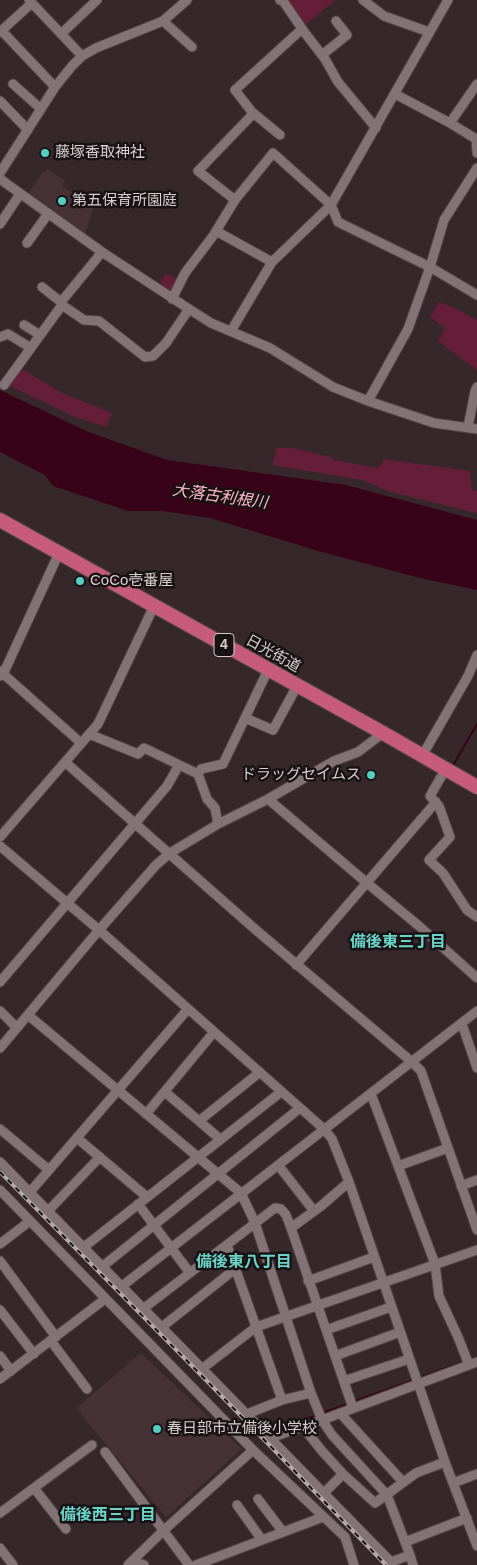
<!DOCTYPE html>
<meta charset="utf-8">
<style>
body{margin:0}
canvas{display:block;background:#36272b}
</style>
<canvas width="477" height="1565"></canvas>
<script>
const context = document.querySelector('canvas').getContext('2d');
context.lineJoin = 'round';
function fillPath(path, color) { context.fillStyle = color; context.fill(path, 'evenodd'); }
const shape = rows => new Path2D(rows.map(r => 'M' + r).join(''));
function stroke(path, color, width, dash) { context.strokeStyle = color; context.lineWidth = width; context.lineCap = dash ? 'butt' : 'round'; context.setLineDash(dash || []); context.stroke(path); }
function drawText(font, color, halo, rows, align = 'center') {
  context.font = font + ' Helvetica,"Noto Sans JP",sans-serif'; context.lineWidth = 5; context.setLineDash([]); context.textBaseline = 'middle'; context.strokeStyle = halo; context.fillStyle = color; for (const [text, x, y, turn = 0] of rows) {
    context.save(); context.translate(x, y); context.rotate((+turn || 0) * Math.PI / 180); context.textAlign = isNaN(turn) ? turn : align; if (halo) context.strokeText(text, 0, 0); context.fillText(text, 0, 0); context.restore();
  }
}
const built = shape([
 [48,169,65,181,62,186,94,207,85,235,28,194,42,173],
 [141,1353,242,1449,166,1517,76,1408]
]);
const green = shape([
 [288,0,335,0,304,26,288,3],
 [166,273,179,281,172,293,158,286],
 [439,302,455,308,477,320,477,370,438,341,445,328,430,317],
 [20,368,64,394,112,413,106,427,75,417,8,385],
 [277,448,293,448,330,457,334,460,377,468,382,464,383,459,470,471,472,490,477,491,477,513,390,492,362,480,272,465]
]);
const water = shape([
 [0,390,86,431,167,460,346,485,477,520,477,590,420,578,318,551,210,518,163,511,128,511,53,486,45,475,0,452]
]);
const stream = shape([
 [452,767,477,724],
 [470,1359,477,1357],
 [419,1378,463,1362],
 [355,1401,414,1380],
 [322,1413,348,1404],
 [268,1432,318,1415]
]);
const minor = shape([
 [29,0,82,56],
 [280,0,283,1,305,33,325,59,338,82,376,128],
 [363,0,384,16,429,32],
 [163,21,192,47],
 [2,31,55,87],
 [0,32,32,3],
 [61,34,97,0],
 [322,55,347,35,336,21],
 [13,84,41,109],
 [395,94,450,123,476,139],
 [0,101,28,130],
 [252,112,280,135],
 [450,123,477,84],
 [476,139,477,153],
 [0,173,55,87,72,66,82,56,96,48,163,21,187,0],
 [0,179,102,252,189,309,211,323,270,348,333,387,368,401,434,423,477,429],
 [235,200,198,171,251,116,252,112,235,90,302,29],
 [0,224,20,194],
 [216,231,272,262],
 [27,243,48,214],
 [42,287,61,302],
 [172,299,185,273,213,236,235,200,273,153,331,205,338,222,430,267,477,295],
 [62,305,84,320,99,321,145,357,153,356,166,343,189,309],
 [24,325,40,335],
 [231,331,272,262,331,205,448,0],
 [0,337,8,334,31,348],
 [4,385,62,305,61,302,102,252],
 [368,401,408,329,430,267,444,220,477,168],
 [468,427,475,391,477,387],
 [0,671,81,743],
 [0,676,5,670,59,553],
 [245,718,273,730,297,686],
 [89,734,138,754,144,748,198,774,207,799,215,808,218,824],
 [422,756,468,676,477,655],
 [65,762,256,930,412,1062,421,1071,477,1230],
 [445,770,430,796,439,806,450,837,429,860,443,873,467,910,477,917],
 [198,774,201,769,223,764,268,670],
 [268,799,367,883,419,926,477,978],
 [0,837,98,724,154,606],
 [0,846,99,930,324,1129,332,1139,349,1182,445,1462,477,1546],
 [296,965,436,802],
 [0,982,167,786,179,765],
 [0,1011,17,1028],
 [28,1015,241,1193,255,1223,311,1393,322,1420,332,1435,387,1495,410,1555,413,1565],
 [462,1024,477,1068],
 [0,1048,99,930,156,865,170,853,218,824,268,799,334,761,358,752,383,733],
 [165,1092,220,1139],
 [371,1094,435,1264,439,1296,458,1337,469,1365],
 [146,1114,214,1032],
 [199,1121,260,1072],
 [0,1129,49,1170],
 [77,1138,147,1197],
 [0,1162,391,1562,410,1555],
 [278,1165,314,1211],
 [398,1166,448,1148],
 [461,1186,477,1180],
 [0,1190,253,1450,345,1537,354,1565],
 [30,1192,188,1009],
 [138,1204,190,1273],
 [48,1211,100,1157],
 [291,1228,321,1206,349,1182],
 [0,1244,30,1221],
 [227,1245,282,1400],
 [84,1247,281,1092],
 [0,1261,56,1337],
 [103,1266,300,1108],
 [308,1281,374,1257],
 [122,1286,477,1011],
 [144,1308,275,1208,281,1209,286,1215,291,1228,353,1408],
 [0,1310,34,1354],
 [162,1327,235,1269],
 [326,1330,391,1307],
 [51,1341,87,1389],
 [0,1356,11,1371],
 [335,1356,400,1332],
 [203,1368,256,1327,477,1250],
 [0,1379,105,1299],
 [344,1381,409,1359],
 [340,1413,403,1482],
 [247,1414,282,1400,311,1393],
 [303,1427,322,1451,343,1474,375,1503,416,1473,445,1462],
 [270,1438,322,1420,477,1362],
 [105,1452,189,1565],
 [453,1483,477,1474],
 [34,1488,66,1529],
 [324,1493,343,1474],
 [258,1499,283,1532],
 [237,1505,262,1540],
 [0,1513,92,1445],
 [405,1542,467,1518],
 [0,1548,13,1565],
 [132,1561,144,1565],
 [128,1565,163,1531,253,1450],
 [196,1565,323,1517]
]);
const highway = shape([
 [0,520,383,733,477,787]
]);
const rail = shape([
 [0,1172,206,1380,386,1565]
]);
const markers = [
 [45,153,5,"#56cec4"],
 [62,201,5,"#56cec4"],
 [80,581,5,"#56cec4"],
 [371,775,5,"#56cec4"],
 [157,1429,5,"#56cec4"]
];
const shields = [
 [224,645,20]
];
const shieldNames = [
 ["4",224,645]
];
const poiNames = [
 ["藤塚香取神社",55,153],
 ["第五保育所園庭",72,201],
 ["CoCo壱番屋",90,581],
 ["ドラッグセイムス",361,775,"right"],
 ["春日部市立備後小学校",167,1429]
];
const streetNames = [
 ["日光街道",273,654,29]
];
const waterNames = [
 ["大落古利根川",220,497,8]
];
const neighbourhoodNames = [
 ["備後東三丁目",398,943],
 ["備後東八丁目",244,1263],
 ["備後西三丁目",108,1516]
];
fillPath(built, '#463136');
fillPath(green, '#641e37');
fillPath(water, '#380218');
stroke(stream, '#380218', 2);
stroke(minor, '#514548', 11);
stroke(highway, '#514548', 16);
stroke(minor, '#837276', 9);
stroke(highway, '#c65b7d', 14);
stroke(rail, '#b3a8aa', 4);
stroke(rail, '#191214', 2, [5.5]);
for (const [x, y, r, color] of markers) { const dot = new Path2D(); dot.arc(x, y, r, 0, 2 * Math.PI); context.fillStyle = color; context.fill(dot); stroke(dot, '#191214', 2); }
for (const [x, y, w] of shields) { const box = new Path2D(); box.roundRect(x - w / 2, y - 11.5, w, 23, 4); context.fillStyle = '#191214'; context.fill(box); stroke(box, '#d8ced0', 1); }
drawText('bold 14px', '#d8ced0', null, shieldNames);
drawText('15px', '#d8ced0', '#191214', poiNames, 'left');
drawText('15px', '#d8ced0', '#191214', streetNames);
drawText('italic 16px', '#fbb7c9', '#191214', waterNames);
drawText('bold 16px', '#69d4ca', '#191214', neighbourhoodNames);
</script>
